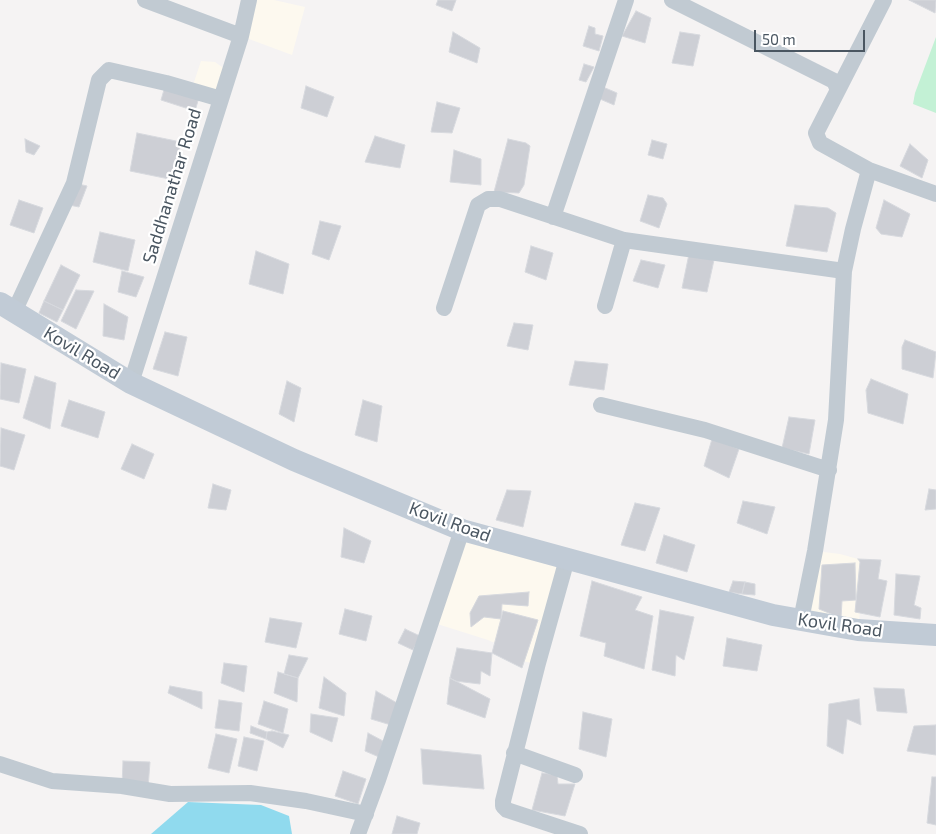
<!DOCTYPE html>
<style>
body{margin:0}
#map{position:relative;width:936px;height:834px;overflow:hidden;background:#f5f3f3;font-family:"Exo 2",sans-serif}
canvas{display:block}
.scale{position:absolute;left:754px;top:30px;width:111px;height:22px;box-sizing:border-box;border:2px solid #4a5661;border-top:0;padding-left:6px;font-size:15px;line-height:18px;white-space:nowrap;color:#4a5661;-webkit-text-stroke:4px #fff;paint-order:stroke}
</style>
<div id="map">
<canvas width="936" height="834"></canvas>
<div class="scale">50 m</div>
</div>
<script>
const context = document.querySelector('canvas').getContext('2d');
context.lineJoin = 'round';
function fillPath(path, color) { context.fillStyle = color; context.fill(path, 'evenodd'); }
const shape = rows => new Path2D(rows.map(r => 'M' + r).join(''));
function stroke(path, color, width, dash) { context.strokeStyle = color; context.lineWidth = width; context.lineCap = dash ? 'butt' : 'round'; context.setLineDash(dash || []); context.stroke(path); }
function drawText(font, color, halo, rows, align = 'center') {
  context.font = font + ' "Exo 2",sans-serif'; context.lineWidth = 4.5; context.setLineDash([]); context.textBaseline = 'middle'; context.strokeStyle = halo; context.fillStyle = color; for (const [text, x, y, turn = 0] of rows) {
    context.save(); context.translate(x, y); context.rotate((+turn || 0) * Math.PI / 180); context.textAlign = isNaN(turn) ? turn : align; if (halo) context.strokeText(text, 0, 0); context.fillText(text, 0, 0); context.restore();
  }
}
const commercial = shape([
 [249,0,274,0,305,7,292,55,241,36],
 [201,61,215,62,229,72,221,99,191,91],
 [462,530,567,559,532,663,522,661,497,644,488,640,431,622],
 [815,551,840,554,858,559,863,565,862,594,858,630,801,620]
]);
const green = shape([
 [936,37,936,113,913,104,915,93]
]);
const water = shape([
 [188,802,261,805,289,816,292,834,151,834]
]);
const building = shape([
 [438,0,456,0,452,11,436,5,438,0],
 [909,0,936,0,935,13,909,0],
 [636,11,651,18,645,43,622,36,636,11],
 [589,26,595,28,595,34,603,36,599,51,583,46,589,26],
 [453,32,480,48,477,63,449,52,453,32],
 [680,32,700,35,693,66,672,63,680,32],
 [584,64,594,67,586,82,579,80,584,64],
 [166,83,200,94,195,111,161,100,166,83],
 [306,86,334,97,327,117,301,108,306,86],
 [603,87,617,93,614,105,600,99,603,87],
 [437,102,460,108,452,133,431,132,437,102],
 [137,133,181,142,174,180,130,171,137,133],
 [375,136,405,145,400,168,365,162,375,136],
 [25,139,40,146,34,155,26,152,25,139],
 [508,139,526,143,530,146,524,185,519,193,494,192,508,139],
 [652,140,667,144,663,159,648,155,652,140],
 [910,144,928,160,922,178,900,166,910,144],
 [454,150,481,159,481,185,450,182,454,150],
 [74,183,87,186,79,207,64,204,74,183],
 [648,195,663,198,667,204,659,228,640,221,648,195],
 [19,200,43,208,34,233,10,225,19,200],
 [884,200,910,214,902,237,881,234,876,228,884,200],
 [795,205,828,208,836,213,827,252,786,246,795,205],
 [320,221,341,226,329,260,312,254,320,221],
 [100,232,135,240,128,271,93,262,100,232],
 [531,246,553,253,546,280,525,272,531,246],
 [256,251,289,264,283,294,249,284,256,251],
 [689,254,714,260,707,292,682,288,689,254],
 [641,260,665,265,658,288,633,281,641,260],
 [61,265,80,275,63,310,44,301,61,265],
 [122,271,144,277,136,297,118,292,122,271],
 [76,290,94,291,76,329,61,321,76,290],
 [44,301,63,310,57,322,39,313,44,301],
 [104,304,128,317,124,340,103,336,104,304],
 [514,323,533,325,528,350,507,346,514,323],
 [165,332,187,337,178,376,153,369,165,332],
 [905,340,936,352,933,378,902,369,902,347,905,340],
 [575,361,608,364,604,390,569,385,575,361],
 [1,363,26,369,19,403,0,399,1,363],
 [35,376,56,383,50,429,23,418,35,376],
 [871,379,908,394,903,424,868,413,866,390,871,379],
 [287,381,301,388,294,422,279,414,287,381],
 [69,400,105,412,98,438,61,426,69,400],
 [363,400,382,406,377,442,355,435,363,400],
 [789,417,815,420,809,454,782,448,789,417],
 [1,428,25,435,14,470,0,466,1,428],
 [712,439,739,449,729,478,704,466,712,439],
 [132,444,154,454,144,479,121,469,132,444],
 [213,484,231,490,226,510,208,508,213,484],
 [929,489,936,490,936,509,925,510,929,489],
 [507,490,531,491,523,527,496,520,507,490],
 [743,501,775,507,767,534,737,523,743,501],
 [635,503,660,508,645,551,621,545,635,503],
 [344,528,371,541,364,563,341,557,344,528],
 [664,535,695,545,687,572,656,563,664,535],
 [858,559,881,560,878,579,887,581,880,617,855,612,860,562,858,559],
 [855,563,856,600,842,601,841,618,819,609,822,565,855,563],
 [896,574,920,576,914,605,921,608,920,619,894,615,896,574],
 [592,581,642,597,635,610,653,616,644,669,604,656,606,643,580,636,592,581],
 [733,581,745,582,742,594,729,592,733,581],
 [745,582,755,584,755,595,742,594,745,582],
 [529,592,528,606,502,604,501,619,484,617,471,627,470,613,479,596,529,592],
 [345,609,372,616,366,641,339,634,345,609],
 [660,610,694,617,684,660,676,655,675,676,652,670,660,610],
 [503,611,538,620,522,668,492,653,503,611],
 [270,618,302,623,296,648,265,642,270,618],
 [405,629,420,636,413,650,398,643,405,629],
 [727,638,762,645,757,671,723,666,727,638],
 [457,648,492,653,490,676,481,671,480,684,455,681,450,678,457,648],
 [289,655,308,658,298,678,284,674,289,655],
 [224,663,247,666,244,692,221,683,224,663],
 [278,672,298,678,297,702,274,693,278,672],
 [324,677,346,693,344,716,319,708,324,677],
 [450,678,490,699,485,718,447,704,450,678],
 [170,686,202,692,202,709,168,693,170,686],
 [874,688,904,689,907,713,877,711,874,688],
 [376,691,397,703,391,725,371,719,376,691],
 [859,699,861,725,847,719,843,754,827,746,829,704,859,699],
 [219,700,242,703,239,731,215,728,219,700],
 [264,701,288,709,283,733,258,724,264,701],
 [583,712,612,719,606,757,579,749,583,712],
 [311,714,338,718,332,742,310,732,311,714],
 [936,725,936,755,907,751,914,726,936,725],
 [251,726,267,732,266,739,250,733,251,726],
 [272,731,289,735,283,748,266,739,267,732,272,731],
 [368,733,383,741,379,757,365,751,368,733],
 [216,734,237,739,229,773,208,768,216,734],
 [244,737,264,741,257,771,238,766,244,737],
 [421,749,481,755,484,789,423,784,421,749],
 [123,761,150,762,148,788,122,786,123,761],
 [343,771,366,779,358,804,335,796,343,771],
 [542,773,557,775,558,784,575,784,565,816,532,810,542,773],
 [932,777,936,777,936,825,927,823,932,777],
 [397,816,420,823,417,834,392,834,397,816]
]);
const street = shape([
 [145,0,241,36],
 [672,0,834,81,838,90,816,133,820,143,869,170,936,194],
 [838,90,884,0],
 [553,217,626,0],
 [605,306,624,240],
 [444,308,478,205,488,199,500,199,624,240,844,271],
 [15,310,74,183,99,80,109,70,166,83,221,99],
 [123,377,131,383,241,36,249,0],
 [601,405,705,430,829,470],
 [567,559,538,663,503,801,503,806,507,810,580,834],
 [801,620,815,551,836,420,844,271,853,229,869,170],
 [514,753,575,775],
 [0,764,52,781,122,786,170,794,250,793,306,801,366,814],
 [358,834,378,780,462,530]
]);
const secondary = shape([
 [0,303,131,383,294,460,462,530,773,615,858,630,936,635]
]);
const streetNames = [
 ["Saddhanathar Road",172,186,-73],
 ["Kovil Road",82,353,31],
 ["Kovil Road",450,522,20],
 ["Kovil Road",840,625,8]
];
fillPath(commercial, '#fdf9ef');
fillPath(green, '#c3f1d5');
fillPath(water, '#90daee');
fillPath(building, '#cdcfd5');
stroke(building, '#d7d9de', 1);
stroke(street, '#c1cad2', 16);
stroke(secondary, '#c1cbd6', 22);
drawText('18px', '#4a5661', '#fff', streetNames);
</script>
